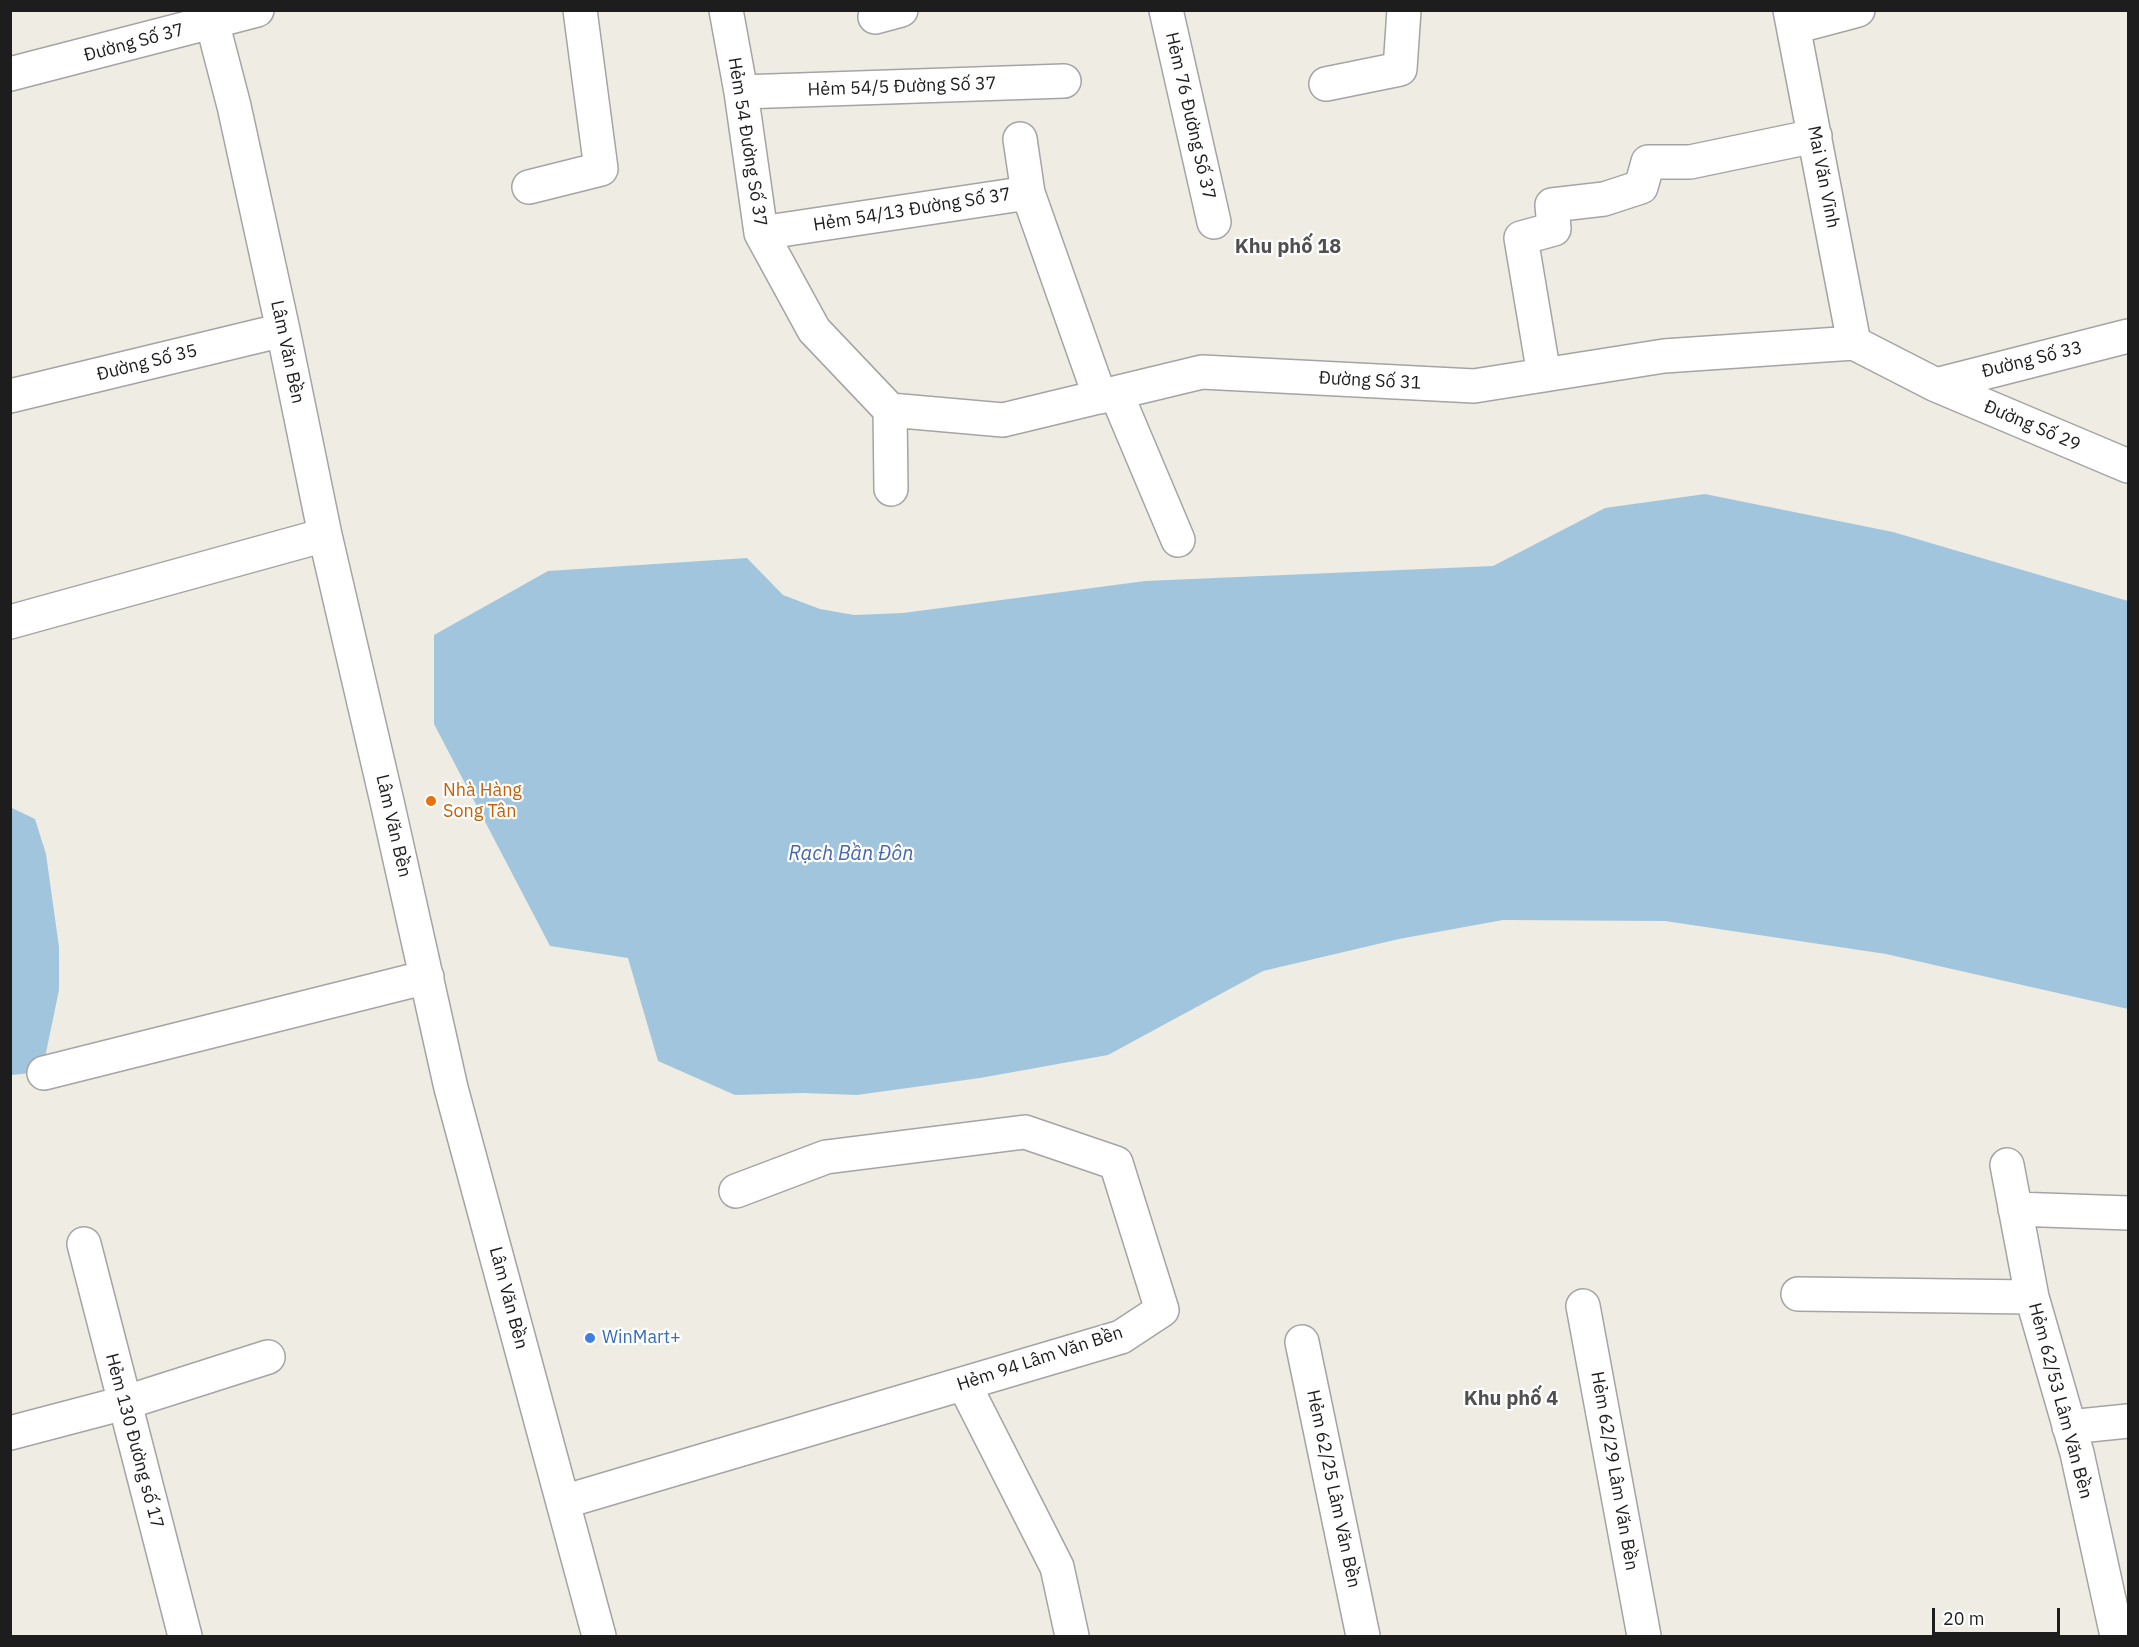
<!DOCTYPE html>
<meta charset="utf-8">
<style>
body{margin:0}
#map{position:relative;width:2139px;height:1647px;overflow:hidden;background:#efede3;font-family:"IBM Plex Sans",sans-serif}
canvas{display:block}
.frame{position:absolute;inset:0;border:12px solid #1d1d1d;pointer-events:none}
.scale{position:absolute;left:1932px;top:1608px;width:128px;height:27px;box-sizing:border-box;border:3px solid #1d1d1d;border-top:0;padding-left:8px;font-size:18px;line-height:21px;white-space:nowrap;color:#1d1d1d;-webkit-text-stroke:4px #fff;paint-order:stroke}
</style>
<div id="map">
<canvas width="2139" height="1647"></canvas>
<div class="frame"></div>
<div class="scale">20 m</div>
</div>
<script>
const context = document.querySelector('canvas').getContext('2d');
context.lineJoin = 'round';
function fillPath(path, color) { context.fillStyle = color; context.fill(path, 'evenodd'); }
const shape = rows => new Path2D(rows.map(r => 'M' + r).join(''));
function stroke(path, color, width, dash) { context.strokeStyle = color; context.lineWidth = width; context.lineCap = dash ? 'butt' : 'round'; context.setLineDash(dash || []); context.stroke(path); }
function drawText(font, color, halo, rows, align = 'center') {
  context.font = font + ' "IBM Plex Sans",sans-serif'; context.lineWidth = 4.5; context.setLineDash([]); context.textBaseline = 'middle'; context.strokeStyle = halo; context.fillStyle = color; for (const [text, x, y, turn = 0] of rows) {
    context.save(); context.translate(x, y); context.rotate((+turn || 0) * Math.PI / 180); context.textAlign = isNaN(turn) ? turn : align; if (halo) context.strokeText(text, 0, 0); context.fillText(text, 0, 0); context.restore();
  }
}
const water = shape([
 [1705,494,1893,532,2128,601,2128,1009,1886,954,1665,921,1503,920,1399,939,1263,971,1108,1055,980,1078,857,1095,803,1093,735,1095,658,1061,628,958,550,946,434,724,434,635,548,571,747,558,783,595,820,609,854,615,903,613,1145,581,1493,566,1605,508],
 [10,807,35,819,46,854,59,947,59,990,42,1072,11,1075]
]);
const minor = shape([
 [209,10,234,106,283,330,325,535,388,806,451,1088,599,1636],
 [726,10,741,92,761,233,814,330,890,410],
 [1166,10,1214,222],
 [1790,10,1854,343],
 [875,17,901,10],
 [1794,27,1858,10],
 [10,74,257,10],
 [1326,84,1400,69,1404,10],
 [741,92,1064,81],
 [1020,139,1028,193],
 [529,187,601,169,580,10],
 [761,233,1028,193,1100,397],
 [1854,343,1936,385,2128,466],
 [1544,375,1521,238,1554,229,1552,205,1604,199,1641,187,1648,162,1690,162,1815,136],
 [1936,385,2128,336],
 [1116,393,1178,540],
 [10,396,283,330],
 [890,410,1003,420,1202,372,1474,386,1664,356,1854,343],
 [890,410,891,489],
 [10,622,325,535],
 [44,1073,427,977],
 [2007,1165,2032,1297,2077,1453,2117,1636],
 [2015,1209,2128,1213],
 [84,1244,185,1636],
 [1798,1294,2032,1297],
 [1583,1306,1644,1636],
 [1302,1342,1363,1636],
 [964,1384,1057,1567,1072,1636],
 [2069,1427,2128,1421],
 [10,1433,124,1403,268,1357],
 [563,1502,1121,1337,1162,1310,1116,1163,1025,1132,826,1157,736,1191]
]);
const markers = [
 [431,801,6,"#e8710a"],
 [590,1338,6,"#3f7fe0"]
];
const streetNames = [
 ["Đường Số 37",134,43,-15],
 ["Hẻm 54/5 Đường Số 37",902,87,-2],
 ["Hẻm 76 Đường Số 37",1190,116,77],
 ["Hẻm 54 Đường Số 37",747,142,81],
 ["Mai Văn Vĩnh",1823,177,79],
 ["Hẻm 54/13 Đường Số 37",912,210,-9],
 ["Lâm Văn Bền",287,352,78],
 ["Đường Số 33",2032,360,-14],
 ["Đường Số 35",147,363,-14],
 ["Đường Số 31",1370,381,3],
 ["Đường Số 29",2032,426,23],
 ["Lâm Văn Bền",393,826,77],
 ["Lâm Văn Bền",508,1298,75],
 ["Hẻm 94 Lâm Văn Bền",1040,1359,-18],
 ["Hẻm 62/53 Lâm Văn Bền",2060,1401,75],
 ["Hẻm 130 Đường số 17",134,1441,75],
 ["Hẻm 62/29 Lâm Văn Bền",1614,1471,80],
 ["Hẻm 62/25 Lâm Văn Bền",1333,1489,78]
];
const foodNames = [
 ["Nhà Hàng",443,791],
 ["Song Tân",443,812]
];
const shopNames = [
 ["WinMart+",602,1338]
];
const neighbourhoodNames = [
 ["Khu phố 18",1288,247],
 ["Khu phố 4",1511,1399]
];
const waterNames = [
 ["Rạch Bần Đôn",851,854]
];
fillPath(water, '#a2c5de');
stroke(minor, '#a4a4a4', 36);
stroke(minor, '#fff', 33);
for (const [x, y, r, color] of markers) { const dot = new Path2D(); dot.arc(x, y, r, 0, 2 * Math.PI); context.fillStyle = color; context.fill(dot); stroke(dot, '#fff', 2); }
drawText('18px', '#1d1d1d', '#fff', streetNames);
drawText('18px', '#c56008', '#fff', foodNames, 'left');
drawText('18px', '#366cbe', '#fff', shopNames, 'left');
drawText('bold 20px', '#505050', '#fff', neighbourhoodNames);
drawText('italic 20px', '#4767af', '#fff', waterNames);
</script>
